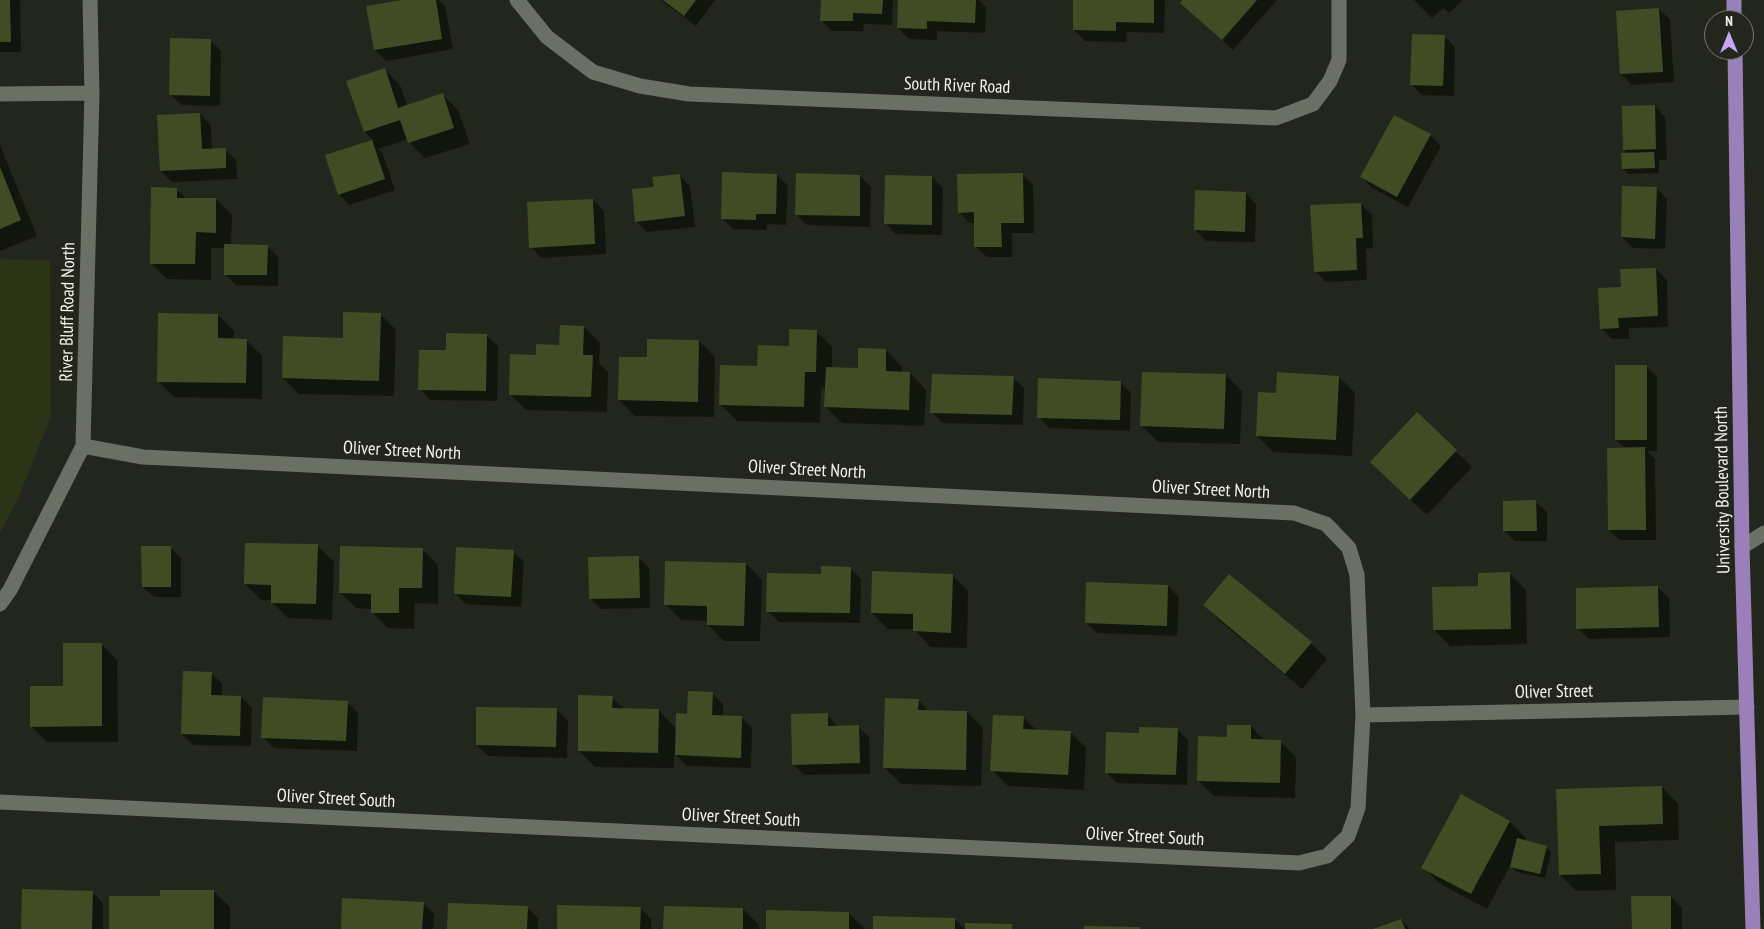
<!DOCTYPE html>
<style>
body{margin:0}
#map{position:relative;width:1764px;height:929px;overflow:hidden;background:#23261c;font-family:"PT Sans Narrow",sans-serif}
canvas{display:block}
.north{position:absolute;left:1704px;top:10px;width:50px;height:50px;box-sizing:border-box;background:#23261c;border:1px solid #767870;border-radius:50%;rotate:0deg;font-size:14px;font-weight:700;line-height:20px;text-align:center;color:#f2f4ed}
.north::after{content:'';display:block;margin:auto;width:18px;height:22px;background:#c5a7f1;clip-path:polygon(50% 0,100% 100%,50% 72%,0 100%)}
</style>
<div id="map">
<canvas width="1764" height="929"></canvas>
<div class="north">N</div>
</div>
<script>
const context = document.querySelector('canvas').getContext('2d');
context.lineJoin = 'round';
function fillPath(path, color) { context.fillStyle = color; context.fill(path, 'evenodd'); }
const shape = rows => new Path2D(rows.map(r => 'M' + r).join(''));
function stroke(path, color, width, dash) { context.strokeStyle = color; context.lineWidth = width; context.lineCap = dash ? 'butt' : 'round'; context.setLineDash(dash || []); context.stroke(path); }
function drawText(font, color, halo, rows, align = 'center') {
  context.font = font + ' "PT Sans Narrow",sans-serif'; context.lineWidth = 4; context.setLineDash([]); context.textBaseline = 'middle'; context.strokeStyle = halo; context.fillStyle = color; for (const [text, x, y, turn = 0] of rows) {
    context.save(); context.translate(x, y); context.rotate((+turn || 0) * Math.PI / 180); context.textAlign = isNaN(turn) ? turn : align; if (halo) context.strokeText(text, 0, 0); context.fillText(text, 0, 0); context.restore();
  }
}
const green = shape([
 [0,259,50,260,51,416,18,499,0,533]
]);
const shadow = shape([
 [0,0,20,0,21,52,0,52],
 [409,0,439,0,445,6,453,49,386,61,375,50],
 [661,0,715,0,696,26],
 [822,0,893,0,892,25,864,24,863,31,832,31,821,20],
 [899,0,979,0,986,7,985,33,937,31,937,40,909,39,898,28],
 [1075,0,1165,0,1164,33,1127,32,1126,42,1085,41,1074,30],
 [1185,0,1275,0,1276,1,1233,50,1182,3],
 [1414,0,1463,0,1449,13,1443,8,1432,18],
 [1659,9,1670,20,1674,82,1632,85,1621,74],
 [1444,36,1455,47,1454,96,1422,95,1411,84],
 [210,40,221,51,220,106,182,105,171,95],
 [384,69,400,85,407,106,442,94,458,110,470,144,425,158,409,142,408,139,378,149,382,152,395,190,349,205,339,194,326,156,374,141,365,132,348,81],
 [1655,106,1665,117,1667,160,1659,160,1659,173,1629,174,1623,169,1629,154,1624,150],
 [200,114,211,125,212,150,225,150,236,160,237,179,172,182,161,171],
 [1395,116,1430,135,1441,146,1408,207,1372,188,1362,177],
 [0,145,37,236,0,251],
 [1022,174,1033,185,1034,233,1012,233,1012,257,987,257,976,247,975,223,970,223,959,212],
 [679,175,690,186,695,227,647,232,637,222,655,188],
 [777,175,788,186,786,225,767,224,766,230,733,229,722,218],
 [860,176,871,187,870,227,807,225,796,214],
 [932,177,943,188,942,235,896,234,885,223],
 [1656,188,1667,199,1665,249,1633,248,1622,237],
 [176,189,187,199,216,199,232,215,231,246,267,246,278,257,278,286,236,285,225,274,225,248,211,248,211,280,167,279,151,263],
 [1246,193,1256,204,1255,242,1206,241,1195,230],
 [593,200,604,211,606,254,541,258,531,247],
 [1361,204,1372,215,1373,248,1366,249,1367,280,1326,282,1315,271],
 [1656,269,1667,280,1668,327,1629,328,1629,339,1612,339,1601,328,1622,289],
 [380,314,396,330,394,396,299,394,283,378,344,339],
 [218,315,234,331,234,340,246,340,262,356,262,399,174,397,158,381],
 [584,327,600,343,599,363,608,372,607,412,526,410,510,394,537,356,560,346],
 [816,331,832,347,832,369,859,370,886,350,902,367,902,373,910,373,926,390,924,426,842,423,826,407,826,388,821,387,820,423,737,421,721,405,759,367],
 [487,336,498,346,497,401,430,400,420,389],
 [699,341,715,357,714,417,635,416,619,400,648,359],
 [1646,366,1657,377,1657,451,1647,451,1655,459,1656,540,1620,540,1609,530,1625,448,1616,440],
 [1226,375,1242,391,1240,444,1158,442,1142,426],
 [1013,377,1024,388,1023,425,942,423,932,412],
 [1339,377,1355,393,1352,456,1273,452,1257,436],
 [1120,382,1131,393,1130,431,1049,428,1039,417],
 [1417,414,1472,467,1427,515,1387,478],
 [1536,502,1547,512,1547,541,1515,541,1504,530],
 [318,546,334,562,332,620,288,618,272,602,272,600,261,600,245,584],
 [170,547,181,558,181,597,154,597,143,587],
 [422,549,438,565,438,604,415,603,414,629,388,628,372,612,372,609,356,608,340,592],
 [513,551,524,562,521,607,466,604,455,593],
 [638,557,649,568,650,608,601,609,590,598],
 [746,564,762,580,760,641,724,641,708,625,708,621,681,620,665,604],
 [850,568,861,579,860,623,779,622,768,611,822,575],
 [1510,574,1526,590,1527,644,1450,646,1434,630,1480,587],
 [952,575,968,591,967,648,930,647,914,629,888,629,872,613],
 [1230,575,1311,643,1327,659,1302,689,1220,621,1205,605],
 [1168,586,1179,597,1177,636,1097,633,1086,623],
 [1658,587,1669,598,1670,637,1589,639,1578,628],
 [101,644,117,660,118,742,47,742,31,726],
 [211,673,222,684,222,697,241,697,252,708,251,746,193,745,182,734],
 [712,693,723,704,723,716,741,717,752,728,751,768,687,766,674,753,674,768,595,767,579,751,612,697,625,710,659,711,677,729,689,715],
 [918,700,929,711,967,712,983,728,981,786,901,784,885,768],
 [347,702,358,713,357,751,274,748,263,737],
 [557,710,568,721,567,758,488,756,477,745],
 [827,714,838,727,858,727,869,737,870,774,804,775,793,764],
 [1023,717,1037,731,1070,732,1086,748,1084,790,1008,786,992,770],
 [1251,726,1264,740,1280,741,1296,757,1295,798,1214,796,1198,780,1228,738],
 [1177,729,1188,740,1187,785,1117,783,1106,772],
 [1662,787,1678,804,1679,840,1615,842,1616,890,1576,891,1560,875,1558,790],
 [1510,822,1526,838,1524,841,1546,847,1551,852,1545,878,1517,872,1510,866,1487,909,1439,883,1423,867],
 [213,891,230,907,230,929,110,929],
 [92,892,103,903,103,929,22,929],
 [1671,897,1682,908,1682,929,1633,929],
 [423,903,434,914,433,929,342,929],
 [527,907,538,918,538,929,448,929],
 [640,908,651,919,651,929,558,929],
 [743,909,759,925,759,929,664,929],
 [849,913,865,929,767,929],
 [954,919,965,929,874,929],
 [1401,920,1410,929,1376,929]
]);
const building = shape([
 [0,0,10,0,11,42,0,42],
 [402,0,436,0,442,39,374,50,366,6],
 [663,0,696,0,684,16],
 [821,0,883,0,882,14,853,13,853,21,820,21],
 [898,0,976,0,975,23,927,21,927,29,897,28],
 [1073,0,1154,0,1154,23,1116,22,1116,31,1073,30],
 [1183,0,1257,0,1222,40,1180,3],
 [1659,8,1663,72,1620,74,1616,11],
 [1412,34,1445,35,1443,86,1410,85],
 [170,38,211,39,210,96,169,95],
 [385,68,398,108,443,93,454,128,408,143,400,120,364,132,346,81],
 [1655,105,1656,149,1623,150,1622,106],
 [200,113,202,149,226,148,226,168,160,171,157,115],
 [1394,115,1431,134,1397,197,1360,177],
 [372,140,385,179,338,195,325,155],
 [1654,152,1655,168,1622,169,1621,153],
 [0,167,21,220,0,229],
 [722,172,777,174,776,214,756,214,756,220,721,219],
 [796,173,860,175,860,216,795,215],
 [1023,173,1024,223,1001,223,1002,247,974,247,974,212,958,213,957,174],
 [680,174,685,216,635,222,632,189,654,187,652,177],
 [885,175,932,176,932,225,884,224],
 [1622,186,1657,187,1655,239,1621,237],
 [151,187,177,188,177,198,216,198,216,233,196,232,195,264,150,264],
 [1195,190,1246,192,1245,232,1194,230],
 [593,199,595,244,529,248,527,202],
 [1361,203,1363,238,1356,238,1357,270,1314,272,1310,205],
 [224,244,268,245,267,275,224,275],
 [1656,268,1658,316,1618,318,1619,328,1600,329,1598,288,1621,287,1620,269],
 [343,312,381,313,379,381,282,378,283,336,343,338],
 [158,313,218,314,218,338,247,339,246,383,157,382],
 [560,325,584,326,583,355,593,355,591,397,509,395,510,354,536,355,536,344,559,345],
 [789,329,817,330,816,372,805,372,804,407,719,405,720,365,757,366,758,345,789,346],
 [446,333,487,334,486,391,418,390,419,350,446,350],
 [647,339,699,340,698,402,618,400,619,357,647,357],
 [858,348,886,349,886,371,910,372,909,410,824,407,826,367,858,368],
 [1615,365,1647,365,1647,440,1615,440],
 [1142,372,1226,374,1224,429,1140,426],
 [1277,372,1339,376,1336,440,1256,436,1258,392,1276,393],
 [932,374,1014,376,1012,415,930,413],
 [1038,378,1121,381,1120,420,1037,418],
 [1417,412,1457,450,1410,500,1370,462],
 [1645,447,1646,530,1608,530,1607,448],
 [1536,500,1537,531,1503,531,1503,501],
 [245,543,318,544,316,604,271,603,271,585,244,584],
 [141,546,171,546,171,587,142,587],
 [340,546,423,548,422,588,399,588,399,613,371,613,371,594,339,593],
 [456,547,514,550,511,597,454,594],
 [639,556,640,598,589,599,588,557],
 [665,561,746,563,744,626,707,625,707,606,664,605],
 [821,566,851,567,850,613,766,612,767,573,821,574],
 [872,571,953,574,951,633,913,631,913,614,871,613],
 [1510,572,1511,629,1433,630,1432,587,1478,586,1478,573],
 [1229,574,1312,642,1285,674,1203,605],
 [1086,582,1168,585,1167,626,1085,623],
 [1658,586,1659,627,1576,629,1576,588],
 [63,643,102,643,102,726,30,727,30,686,63,686],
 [183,671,212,672,211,695,241,696,240,736,181,734],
 [688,691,713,692,712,715,742,716,741,758,675,755,676,713,687,714],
 [578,695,613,696,612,708,659,709,658,753,578,751],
 [263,697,348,701,346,741,261,738],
 [885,698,919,699,918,710,967,711,966,770,883,768],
 [476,707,557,708,556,747,476,745],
 [828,713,828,726,859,725,860,763,792,765,791,714],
 [993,715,1024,716,1023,729,1071,731,1068,775,990,771],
 [1227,725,1251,725,1251,739,1281,740,1280,783,1197,781,1198,736,1227,737],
 [1139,727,1178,728,1176,775,1105,773,1106,732,1139,733],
 [1662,786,1663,824,1599,826,1601,874,1559,875,1556,789],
 [1461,794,1510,821,1471,894,1421,868],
 [1517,838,1547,846,1540,874,1510,867],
 [22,889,93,891,92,929,21,929],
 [160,890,214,890,214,929,109,929,109,896,160,896],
 [1631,896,1671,896,1671,929,1632,929],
 [342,898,424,902,422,929,341,929],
 [448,903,528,906,527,929,447,929],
 [557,905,641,907,640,929,557,929],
 [664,906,743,908,743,929,663,929],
 [766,910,849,912,849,929,766,929],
 [873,916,955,918,955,929,873,929],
 [1401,919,1405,929,1373,929],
 [965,923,1012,924,1012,929,965,929],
 [1084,926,1140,927,1140,929,1084,929]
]);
const minor = shape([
 [517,0,547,37,593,72,640,86,689,94,1276,118,1313,104,1330,81,1339,60,1339,0],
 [0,94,92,93],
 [1742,547,1764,533],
 [0,604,10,590,83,446,92,93,90,0],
 [1363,715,1747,707],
 [0,802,1299,863,1327,856,1348,836,1358,808,1363,715,1357,575,1349,548,1326,524,1294,513,143,457,83,446]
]);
const primary = shape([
 [1734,0,1734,20],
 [1735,50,1742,547,1753,929]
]);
const streetNames = [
 ["South River Road",957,86,2],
 ["River Bluff Road North",68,312,-89],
 ["Oliver Street North",402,451,3],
 ["Oliver Street North",807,470,3],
 ["Oliver Street North",1211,490,3],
 ["University Boulevard North",1723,490,-91],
 ["Oliver Street",1554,692,-1],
 ["Oliver Street South",336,799,3],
 ["Oliver Street South",741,818,3],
 ["Oliver Street South",1145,837,3]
];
fillPath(green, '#2c3316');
fillPath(shadow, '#0007');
fillPath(building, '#424c24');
stroke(minor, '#6c7064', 15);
stroke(primary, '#9a80b9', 15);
drawText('18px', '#f2f4ed', '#23261c', streetNames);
</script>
